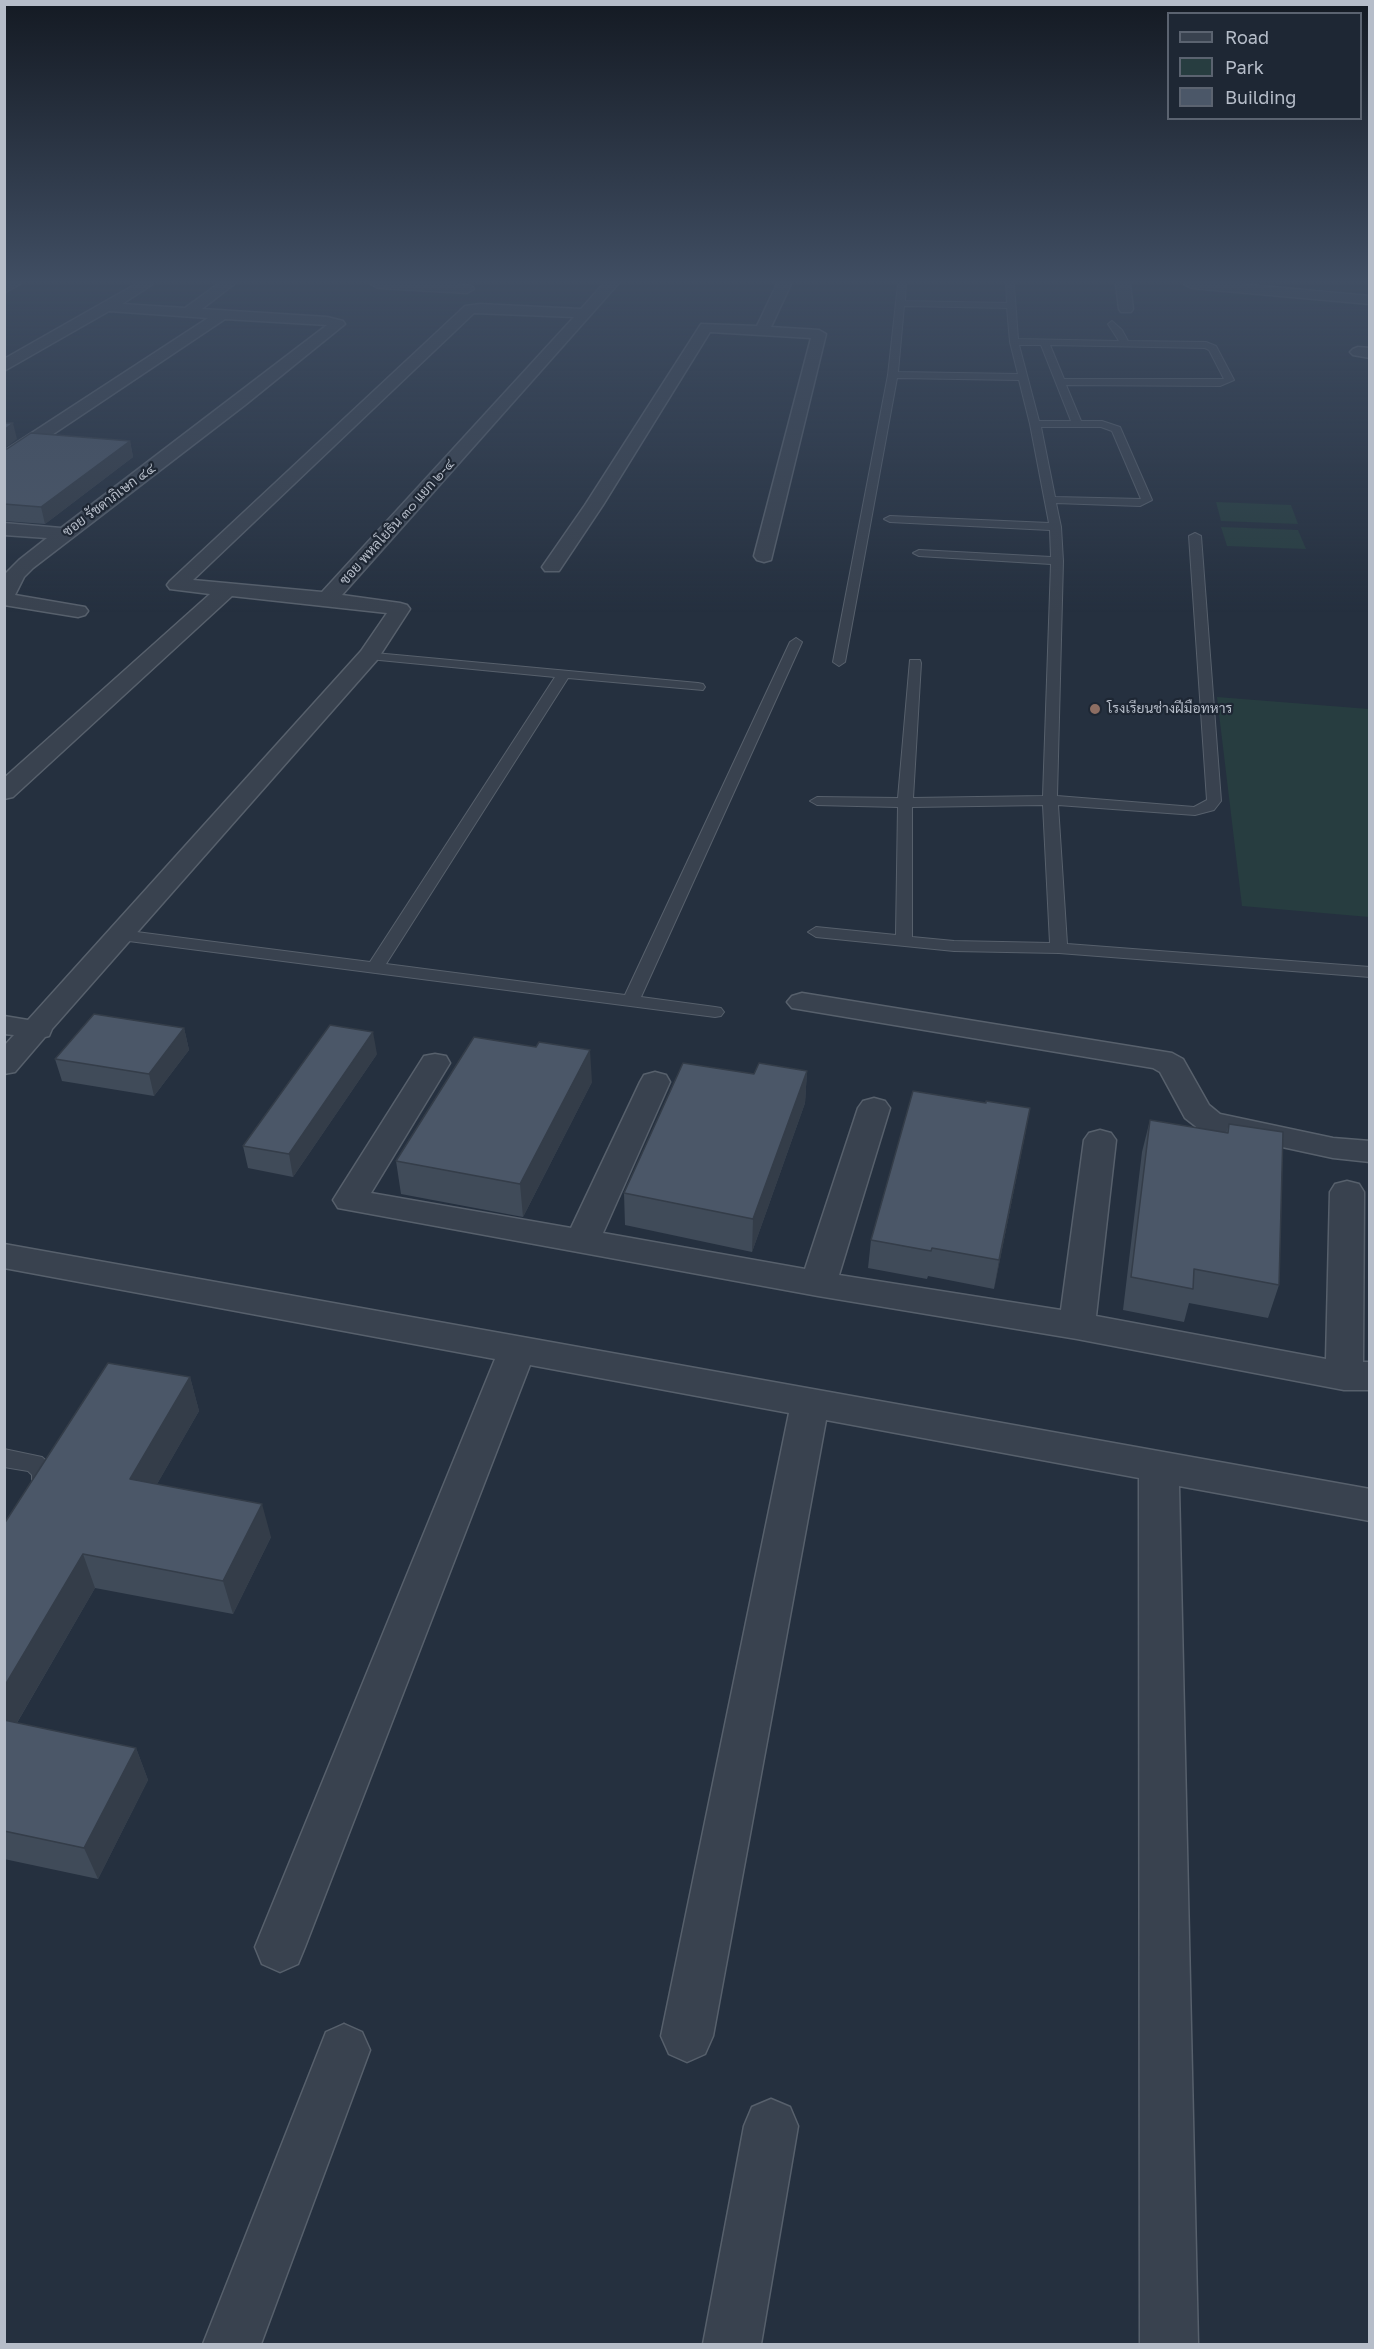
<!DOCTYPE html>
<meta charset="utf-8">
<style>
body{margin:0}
#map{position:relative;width:1374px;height:2349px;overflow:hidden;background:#25303f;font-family:"Golos Text",sans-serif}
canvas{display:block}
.frame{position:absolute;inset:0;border:6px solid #b6bdc9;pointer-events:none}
.legend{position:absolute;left:1167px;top:12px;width:195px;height:108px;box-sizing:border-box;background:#1e2734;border:2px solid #5b6370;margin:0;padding:8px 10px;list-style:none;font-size:18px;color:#b6bdc9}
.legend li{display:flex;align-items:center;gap:12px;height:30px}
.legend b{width:30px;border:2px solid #5b6370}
</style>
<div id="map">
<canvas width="1374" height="2349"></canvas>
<div class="frame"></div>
<ul class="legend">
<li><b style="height:8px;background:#39424f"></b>Road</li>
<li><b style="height:16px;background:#273d40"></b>Park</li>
<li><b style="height:16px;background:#4b5768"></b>Building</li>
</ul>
</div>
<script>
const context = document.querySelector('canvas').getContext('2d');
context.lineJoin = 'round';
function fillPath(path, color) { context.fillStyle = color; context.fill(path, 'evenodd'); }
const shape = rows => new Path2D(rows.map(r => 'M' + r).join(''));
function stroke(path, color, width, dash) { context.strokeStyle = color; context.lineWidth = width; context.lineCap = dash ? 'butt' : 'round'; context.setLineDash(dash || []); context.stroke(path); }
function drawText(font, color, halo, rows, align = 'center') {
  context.font = font + ' "Golos Text",Sarabun,sans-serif'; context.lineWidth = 4.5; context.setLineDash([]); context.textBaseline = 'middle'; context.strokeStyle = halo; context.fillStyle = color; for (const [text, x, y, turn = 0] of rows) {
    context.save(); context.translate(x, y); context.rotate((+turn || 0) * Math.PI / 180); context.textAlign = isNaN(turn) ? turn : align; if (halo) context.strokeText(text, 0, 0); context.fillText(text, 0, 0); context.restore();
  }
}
const green = shape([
 [1216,502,1291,505,1298,524,1221,521],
 [1221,527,1298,530,1306,549,1227,546],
 [1217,697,1369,709,1369,917,1242,906]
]);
const service = shape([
 [898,284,906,284,905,301,1007,303,1006,284,1014,284,1018,339,1119,341,1108,324,1112,321,1122,330,1128,341,1206,342,1216,346,1234,380,1220,386,1066,385,1081,421,1102,421,1120,427,1152,500,1140,506,1056,503,1061,527,1063,561,1057,796,1194,807,1207,800,1189,536,1195,533,1201,536,1221,801,1214,810,1195,815,1058,805,1067,944,1370,967,1370,977,1059,953,954,951,816,937,808,932,816,927,896,935,898,807,817,805,810,801,817,797,898,798,910,660,920,660,921,663,913,798,1043,796,1051,564,919,556,913,553,919,550,1051,557,1050,530,890,522,884,519,890,516,1049,523,1030,424,1019,380,897,378,845,662,839,666,833,662,888,375,898,284],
 [904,306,1007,308,1010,342,1018,374,898,372,904,306],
 [1019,345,1041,345,1071,421,1039,421,1019,345],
 [1050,345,1205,348,1209,350,1224,379,1064,379,1050,345],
 [1041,427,1101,427,1112,431,1141,499,1055,497,1041,427],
 [1043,805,1050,943,954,941,912,937,912,807,1043,805],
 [796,638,802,642,641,997,715,1007,721,1008,724,1012,721,1016,715,1017,121,940,113,935,121,930,370,962,555,677,369,659,364,658,363,655,364,652,698,683,703,684,705,687,703,690,568,678,386,964,625,995,790,642,796,638],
 [4,1449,42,1457,51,1465,56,1483,47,1498,39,1500,31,1498,27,1491,32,1482,32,1475,28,1471,4,1467,4,1449]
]);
const minor = shape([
 [4,284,20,284,4,293,4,284],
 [136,284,153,284,122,304,185,308,218,284,234,284,202,309,327,317,343,321,345,324,245,405,33,568,24,577,15,595,85,607,88,611,85,615,78,617,4,605,5,574,19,560,47,538,4,535,4,523,61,528,327,325,225,319,10,463,4,464,4,451,208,318,109,311,4,371,4,359,136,284],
 [371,284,456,284,472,286,474,289,467,293,378,288,371,284],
 [603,284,618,284,342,595,400,603,407,605,410,609,377,660,52,1029,49,1036,45,1037,15,1072,4,1074,4,1046,14,1035,4,1034,4,1016,28,1020,361,651,387,613,232,596,13,797,4,799,4,778,210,594,170,589,167,585,170,581,465,306,480,304,581,309,603,284],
 [474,313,574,317,322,592,193,580,474,313],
 [777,284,791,284,771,327,819,330,826,334,771,560,764,562,757,560,754,556,811,338,710,332,603,505,559,571,545,571,542,567,585,505,701,324,757,326,777,284],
 [1116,284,1130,284,1133,309,1131,312,1121,312,1119,309,1116,284],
 [1184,284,1240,284,1370,296,1370,304,1191,288,1184,284],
 [1358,347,1370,348,1370,358,1353,355,1350,352,1353,349,1358,347],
 [802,993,1172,1053,1183,1059,1209,1105,1220,1114,1333,1138,1370,1141,1370,1162,1333,1158,1199,1129,1185,1118,1160,1072,1153,1068,792,1008,787,1002,792,996,802,993],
 [435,1054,446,1056,450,1063,371,1193,571,1228,640,1082,644,1075,655,1072,666,1075,670,1082,603,1233,805,1269,858,1108,863,1101,874,1098,885,1101,890,1108,839,1275,1061,1310,1084,1140,1089,1133,1100,1130,1111,1133,1116,1140,1096,1316,1326,1359,1330,1192,1335,1184,1347,1181,1359,1184,1364,1192,1363,1362,1370,1362,1370,1390,1344,1390,1077,1339,818,1296,338,1208,333,1200,338,1192,424,1056,435,1054],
 [4,1244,1370,1489,1370,1521,1179,1486,1198,2344,1140,2344,1139,1478,826,1420,713,2036,705,2054,687,2062,669,2054,661,2036,789,1413,530,1365,305,1947,298,1964,280,1972,262,1964,255,1947,495,1359,4,1268,4,1244],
 [344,2024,362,2032,370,2050,261,2344,203,2344,326,2032,344,2024],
 [771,2099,790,2107,798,2126,761,2344,703,2344,744,2126,752,2107,771,2099]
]);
const wall = shape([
 [130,441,133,457,45,524,4,521,4,449],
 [184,1028,189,1050,154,1096,62,1081,55,1059],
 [377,1054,293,1177,248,1168,243,1146],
 [807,1071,805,1103,752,1252,625,1225,624,1193,754,1074],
 [592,1082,523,1217,401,1194,396,1161],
 [986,1103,1030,1108,1025,1135,994,1289,928,1276,927,1279,868,1268,871,1240],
 [1150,1120,1226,1133,1229,1124,1279,1285,1268,1318,1189,1303,1184,1322,1123,1310,1142,1152],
 [190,1377,199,1411,157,1484,271,1537,233,1614,95,1588,17,1723,136,1748,148,1780,98,1879,4,1859,4,1524]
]);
const shadedWall = shape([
 [13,423,17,439,4,449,4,430],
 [130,441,133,457,45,524,41,507],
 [184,1028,189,1050,154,1096,149,1074],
 [373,1032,377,1054,293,1177,289,1154],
 [590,1050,592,1082,523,1217,520,1184],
 [807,1071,805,1103,752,1252,753,1219],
 [1030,1108,1025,1135,994,1289,999,1260],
 [190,1377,199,1411,141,1512,130,1479],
 [262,1504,271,1537,233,1614,223,1581],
 [83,1554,95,1588,4,1745,4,1687],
 [136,1748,148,1780,98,1879,84,1848]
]);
const building = shape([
 [4,423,13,423,4,430,4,423],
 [31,433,130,441,41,507,4,504,4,449,7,449,31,433],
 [94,1014,184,1028,149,1074,55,1059,94,1014],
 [330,1025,373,1032,289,1154,243,1146,330,1025],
 [474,1037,536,1047,539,1042,590,1050,520,1184,396,1161,474,1037],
 [683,1063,754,1074,759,1063,807,1071,753,1219,624,1193,683,1063],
 [913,1091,986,1103,986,1101,1030,1108,999,1260,932,1248,931,1251,871,1240,913,1091],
 [1150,1120,1228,1133,1229,1124,1283,1132,1279,1285,1194,1269,1193,1289,1131,1277,1150,1120],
 [108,1363,190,1377,130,1479,262,1504,223,1581,83,1554,4,1687,4,1524,108,1363],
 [4,1720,136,1748,84,1848,4,1831,4,1720]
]);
const markers = [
 [1095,709,6,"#8d6e63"]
];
const farStreetnames = [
 ["ซอย รัชดาภิเษก ๔๔",109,500,-37],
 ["ซอย พหลโยธิน ๓๐ แยก ๒-๔",397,522,-48]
];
const farPoinames = [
 ["โรงเรียนช่างฝีมือทหาร",1107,709]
];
fillPath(green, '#273d40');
stroke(service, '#57606c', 2);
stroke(minor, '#57606c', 3);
fillPath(service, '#39424f');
fillPath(minor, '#39424f');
fillPath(wall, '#404b59');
fillPath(shadedWall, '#343d49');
fillPath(building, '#4b5768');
stroke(building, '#343d49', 1.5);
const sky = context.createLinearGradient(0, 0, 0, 613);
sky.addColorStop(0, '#141a23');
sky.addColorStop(0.46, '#404e63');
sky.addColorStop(1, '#404e6300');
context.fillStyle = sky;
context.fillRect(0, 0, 1374, 613);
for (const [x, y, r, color] of markers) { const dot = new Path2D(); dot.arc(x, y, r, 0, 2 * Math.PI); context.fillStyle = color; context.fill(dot); stroke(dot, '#1e2734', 2); }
drawText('14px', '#b6bdc9', '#1e2734', farStreetnames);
drawText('14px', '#b6bdc9', '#1e2734', farPoinames, 'left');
</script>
